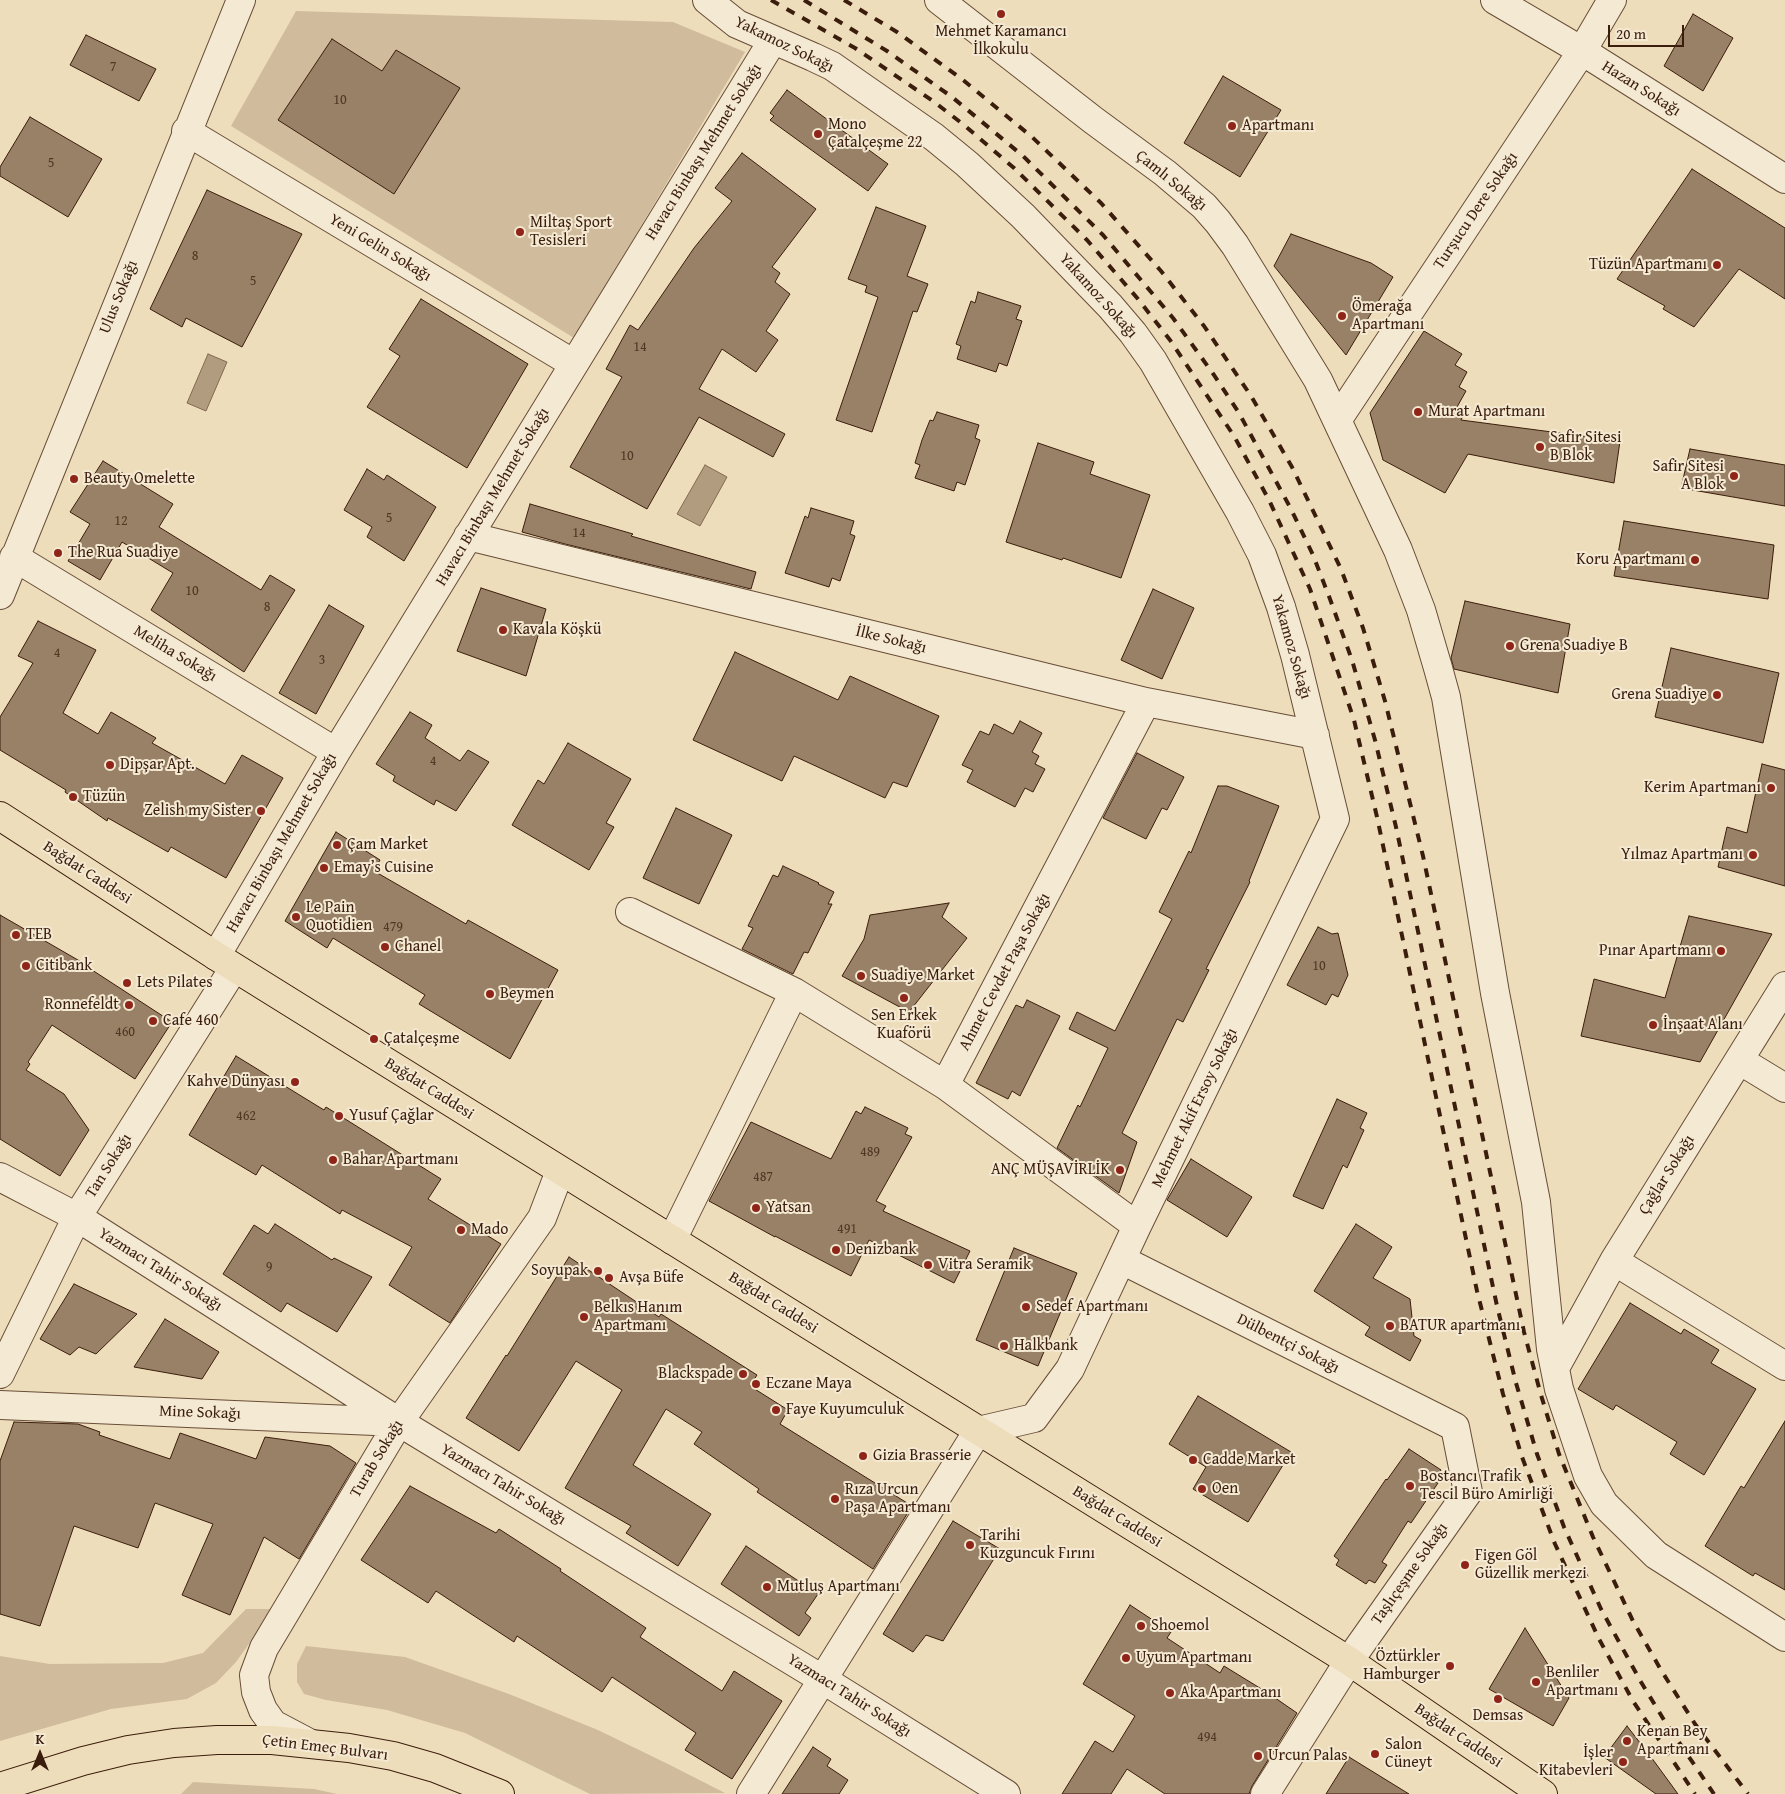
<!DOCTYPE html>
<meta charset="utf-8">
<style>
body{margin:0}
#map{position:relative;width:1785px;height:1794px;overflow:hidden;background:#eeddba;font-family:"Gentium Book Plus",serif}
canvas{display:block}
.north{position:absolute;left:15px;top:1729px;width:50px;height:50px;-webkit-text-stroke:4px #f4e9d2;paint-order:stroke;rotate:0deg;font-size:14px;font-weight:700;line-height:20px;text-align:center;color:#3b1d0d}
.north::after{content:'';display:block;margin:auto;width:18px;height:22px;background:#3b1d0d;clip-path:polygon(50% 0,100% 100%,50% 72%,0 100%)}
.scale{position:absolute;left:1608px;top:25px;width:76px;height:22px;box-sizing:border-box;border:2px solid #3b1d0d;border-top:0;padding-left:6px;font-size:15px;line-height:18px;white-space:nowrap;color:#3b1d0d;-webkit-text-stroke:4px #f4e9d2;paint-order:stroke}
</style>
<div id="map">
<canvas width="1785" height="1794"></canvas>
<div class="north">K</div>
<div class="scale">20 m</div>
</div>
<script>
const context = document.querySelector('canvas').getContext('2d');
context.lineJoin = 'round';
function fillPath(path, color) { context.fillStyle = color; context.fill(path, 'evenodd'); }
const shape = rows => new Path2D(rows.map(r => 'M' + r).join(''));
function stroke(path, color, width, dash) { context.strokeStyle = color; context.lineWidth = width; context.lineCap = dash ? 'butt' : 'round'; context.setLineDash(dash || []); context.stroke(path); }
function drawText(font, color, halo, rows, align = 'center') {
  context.font = font + ' "Gentium Book Plus",serif'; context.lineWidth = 4; context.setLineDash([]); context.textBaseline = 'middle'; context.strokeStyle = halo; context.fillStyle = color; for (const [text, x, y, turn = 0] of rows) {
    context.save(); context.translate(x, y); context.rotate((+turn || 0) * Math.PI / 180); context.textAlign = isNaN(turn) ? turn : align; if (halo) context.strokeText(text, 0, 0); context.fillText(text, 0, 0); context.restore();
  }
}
const green = shape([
 [296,11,673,22,745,52,574,338,231,126],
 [246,1609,274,1609,236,1662,216,1683,187,1699,111,1709,0,1741,0,1656,50,1664,163,1663,203,1653],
 [306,1646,405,1657,509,1694,598,1730,670,1765,725,1793,590,1794,465,1733,387,1710,326,1700,304,1694,297,1682,297,1664],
 [193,1782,314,1789,337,1794,181,1794]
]);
const water = shape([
 [208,354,227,362,206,411,187,403,208,354],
 [705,465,727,477,700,526,677,514,705,465]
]);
const building = shape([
 [1693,14,1733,38,1703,91,1664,66,1693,14],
 [86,35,156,69,139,101,70,65,86,35],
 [332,39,382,71,396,50,460,88,394,194,278,120,332,39],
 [1223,76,1281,110,1240,177,1184,143,1223,76],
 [787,90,888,164,868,191,770,120,774,116,770,113,787,90],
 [30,117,102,159,68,217,0,176,0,167,30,117],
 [742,153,816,209,772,267,780,273,775,282,790,294,766,331,778,340,756,372,722,349,699,389,785,434,773,457,699,417,647,509,570,467,622,377,606,369,630,325,638,330,694,248,732,201,715,188,742,153],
 [1692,169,1785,228,1785,299,1739,269,1694,327,1663,309,1665,306,1617,279,1692,169],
 [207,190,302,234,242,347,186,318,182,327,150,309,207,190],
 [876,207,926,226,907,276,928,284,917,312,913,311,872,432,836,420,878,297,865,292,867,286,848,279,876,207],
 [1291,234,1371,263,1393,277,1346,355,1274,266,1291,234],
 [978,292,1021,306,1016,319,1022,321,1007,366,999,363,996,372,957,359,961,346,956,344,971,301,975,303,978,292],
 [421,299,528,364,467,468,367,407,400,356,389,349,421,299],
 [1424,331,1462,354,1455,365,1467,372,1459,387,1466,391,1457,407,1465,411,1461,420,1620,441,1614,483,1468,454,1445,493,1383,460,1370,413,1424,331],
 [937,412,979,425,975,438,980,440,965,485,957,482,954,491,915,478,920,465,915,463,922,440,930,420,933,421,937,412],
 [1038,443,1094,462,1090,474,1150,495,1121,578,1063,558,1062,560,1006,542,1038,443],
 [1690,449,1785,465,1785,506,1681,488,1690,449],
 [103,461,173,504,159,527,261,590,270,575,295,590,244,672,151,610,173,573,122,542,100,580,68,561,90,524,70,512,103,461],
 [367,469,384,480,387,475,436,507,404,561,367,537,372,527,344,510,367,469],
 [530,504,633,534,631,536,756,572,751,589,565,544,522,532,530,504],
 [811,508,854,521,850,534,855,536,840,581,832,578,829,587,785,573,805,516,808,518,811,508],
 [1624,521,1774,545,1768,599,1614,576,1624,521],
 [481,588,546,609,526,676,457,651,481,588],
 [1153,589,1194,608,1162,679,1121,660,1153,589],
 [1465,601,1570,624,1558,693,1454,669,1451,658,1465,601],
 [329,605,364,626,316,714,279,693,329,605],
 [38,621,96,650,63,713,98,734,111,712,156,738,152,743,225,784,242,755,283,778,226,878,171,847,168,852,108,818,107,821,65,792,66,790,0,750,0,717,33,663,18,656,38,621],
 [1671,648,1779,673,1763,743,1655,717,1671,648],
 [735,652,838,700,850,676,939,716,907,787,893,782,885,798,794,756,782,781,693,740,735,652],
 [410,712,432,725,425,738,460,761,468,750,489,762,456,811,436,800,434,805,393,781,395,776,376,764,410,712],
 [1020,721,1042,733,1032,752,1039,756,1035,764,1045,769,1033,792,1025,788,1015,807,967,782,973,770,962,765,980,731,989,735,994,724,1013,734,1020,721],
 [568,743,631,779,606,823,614,827,589,870,512,825,538,780,544,784,568,743],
 [1137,753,1184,777,1167,810,1162,808,1146,839,1103,818,1137,753],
 [1762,764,1785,770,1785,886,1718,867,1727,827,1747,833,1762,764],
 [1218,786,1227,786,1279,806,1249,881,1250,882,1206,969,1209,970,1183,1022,1177,1019,1122,1133,1137,1142,1119,1193,1057,1148,1078,1105,1080,1107,1108,1048,1069,1029,1077,1012,1115,1031,1172,919,1159,912,1189,851,1191,853,1218,786],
 [676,808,732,835,699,904,643,878,676,808],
 [336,832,380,860,374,871,466,924,468,920,558,970,510,1059,419,1004,425,995,333,938,327,948,285,921,336,832],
 [783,866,819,883,818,884,834,892,828,904,832,904,808,953,804,952,793,974,742,949,753,928,748,926,773,875,778,877,783,866],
 [949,903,942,917,967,938,909,1012,842,976,864,939,870,915,949,903],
 [0,915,90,967,89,968,172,1022,135,1079,52,1025,28,1062,30,1064,26,1070,64,1094,89,1130,60,1176,0,1139,0,915],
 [1689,916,1772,934,1700,1062,1581,1036,1594,979,1665,998,1689,916],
 [1318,927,1332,934,1338,933,1348,975,1338,997,1332,994,1326,1005,1287,985,1318,927],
 [1027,1000,1060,1016,1020,1096,1012,1091,1008,1099,976,1083,1016,1005,1023,1008,1027,1000],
 [236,1056,324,1110,326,1107,441,1179,428,1199,501,1244,450,1323,389,1285,412,1247,342,1210,340,1214,262,1165,256,1175,189,1135,236,1056],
 [1337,1099,1367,1113,1360,1128,1364,1130,1347,1168,1343,1165,1323,1209,1293,1196,1337,1099],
 [865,1107,908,1128,905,1134,912,1137,876,1201,886,1206,883,1211,970,1251,954,1283,869,1240,851,1276,775,1236,775,1237,709,1201,751,1122,831,1159,856,1111,861,1114,865,1107],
 [1191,1159,1252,1197,1227,1237,1167,1200,1191,1159],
 [275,1224,332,1260,334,1258,372,1277,337,1332,287,1303,281,1312,223,1274,254,1225,268,1234,275,1224],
 [1356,1224,1392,1247,1373,1278,1410,1299,1414,1336,1421,1340,1410,1361,1365,1335,1370,1327,1314,1291,1356,1224],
 [1014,1248,1077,1273,1038,1366,976,1340,1014,1248],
 [569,1257,659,1317,661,1314,757,1375,750,1386,788,1410,780,1424,912,1506,873,1569,757,1492,759,1489,694,1444,702,1432,666,1409,633,1465,711,1514,678,1566,626,1533,631,1526,565,1488,622,1390,576,1361,519,1451,466,1418,506,1355,507,1356,569,1257],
 [74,1284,137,1314,96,1354,79,1347,70,1355,40,1339,74,1284],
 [1630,1303,1681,1334,1684,1329,1719,1350,1711,1363,1756,1389,1704,1475,1670,1454,1677,1442,1616,1405,1613,1410,1578,1389,1630,1303],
 [165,1319,219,1352,202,1379,134,1367,165,1319],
 [1198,1396,1291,1452,1248,1522,1193,1489,1206,1467,1169,1444,1198,1396],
 [1785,1421,1785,1590,1755,1573,1753,1576,1705,1546,1741,1486,1744,1488,1785,1421],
 [14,1422,78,1424,100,1432,99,1435,170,1459,180,1433,256,1459,265,1437,330,1446,356,1463,299,1559,264,1537,230,1615,182,1595,213,1524,155,1503,138,1548,74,1526,40,1626,0,1614,0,1461,14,1422],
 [1409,1449,1441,1470,1434,1481,1438,1483,1411,1523,1408,1521,1382,1562,1387,1565,1375,1583,1369,1580,1366,1584,1336,1565,1339,1560,1334,1556,1386,1479,1387,1480,1409,1449],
 [410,1486,496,1533,499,1529,561,1569,560,1571,646,1628,640,1637,722,1691,734,1671,782,1701,732,1779,685,1750,696,1733,612,1677,602,1692,517,1636,514,1642,436,1591,428,1603,361,1560,410,1486],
 [953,1521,1000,1549,943,1641,926,1635,913,1652,883,1634,953,1521],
 [746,1546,818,1594,805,1613,811,1618,799,1636,721,1584,746,1546],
 [1130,1605,1171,1632,1167,1638,1220,1673,1224,1666,1268,1693,1297,1713,1252,1786,1249,1794,1165,1794,1127,1769,1111,1794,1062,1794,1095,1741,1113,1752,1135,1716,1083,1684,1130,1605],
 [1525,1628,1569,1698,1553,1726,1489,1689,1525,1628],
 [1627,1726,1651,1757,1678,1794,1656,1794,1604,1757,1627,1726],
 [813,1747,831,1759,827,1766,848,1780,839,1794,782,1794,813,1747],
 [1349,1757,1409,1794,1326,1794,1349,1757]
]);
const minor = shape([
 [707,0,737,24,813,57,832,66,934,137,967,164,1023,216,1110,306,1133,333,1153,361,1240,512,1262,555,1281,607,1295,655,1335,819,1137,1226,1070,1369,1034,1418,978,1431,751,1794],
 [939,0,1093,120,1165,173,1204,206,1218,222,1235,245,1318,380,1398,550,1421,610,1438,668,1446,697,1495,993,1536,1202,1551,1349,1559,1389,1588,1476,1604,1504,1656,1555,1785,1637],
 [1495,0,1582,51,1785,179],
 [186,131,574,364],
 [1338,419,1582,51,1612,0],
 [468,536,1146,702,1315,735],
 [14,557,336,752],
 [0,595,241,0],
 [630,912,794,992,945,1085,1146,702],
 [216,956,336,752,773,40],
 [1739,1060,1785,1088],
 [945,1085,1137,1226],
 [0,1177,77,1217,399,1422,822,1679,1006,1794],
 [672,1240,794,992],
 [1122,1260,1455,1427,1468,1492,1349,1661,1265,1794],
 [1614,1261,1785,1366],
 [1555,1368,1614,1261,1785,986],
 [0,1374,77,1217,234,968],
 [0,1405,398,1422],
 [309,1743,273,1724,263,1710,256,1692,254,1675,264,1648,399,1422,542,1218,560,1171]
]);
const primary = shape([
 [0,816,216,956,1349,1661,1543,1794],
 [0,1787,83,1761,128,1750,174,1743,217,1740,272,1740,349,1748,393,1756,435,1768,500,1794]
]);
const rail = shape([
 [771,0,855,48,933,101,964,125,1014,168,1087,240,1138,299,1170,340,1234,436,1269,500,1310,589,1354,720,1377,817,1477,1291,1503,1394,1522,1457,1555,1544,1599,1639,1633,1701,1695,1794],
 [804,0,887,51,952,97,1023,156,1103,235,1173,318,1214,375,1239,413,1291,509,1313,555,1330,599,1352,660,1375,740,1396,827,1497,1306,1516,1383,1537,1454,1564,1527,1601,1609,1641,1682,1664,1720,1714,1794],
 [844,0,897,32,963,80,1032,137,1101,203,1161,271,1204,326,1251,396,1292,467,1341,569,1363,628,1385,701,1423,856,1524,1332,1541,1395,1559,1454,1593,1537,1633,1621,1661,1670,1695,1724,1748,1794]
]);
const markers = [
 [1001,14,5,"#8f2418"],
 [1232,126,5,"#8f2418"],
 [818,134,5,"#8f2418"],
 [520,232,5,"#8f2418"],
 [1717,265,5,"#8f2418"],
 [1342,316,5,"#8f2418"],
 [1418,412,5,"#8f2418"],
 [1540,447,5,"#8f2418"],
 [1734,476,5,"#8f2418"],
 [74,479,5,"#8f2418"],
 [58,553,5,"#8f2418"],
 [1695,560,5,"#8f2418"],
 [503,630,5,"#8f2418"],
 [1510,646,5,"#8f2418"],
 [1717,695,5,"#8f2418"],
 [110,765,5,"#8f2418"],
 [1771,788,5,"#8f2418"],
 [73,797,5,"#8f2418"],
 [261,811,5,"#8f2418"],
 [337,845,5,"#8f2418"],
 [1753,855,5,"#8f2418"],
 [324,868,5,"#8f2418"],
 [296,917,5,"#8f2418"],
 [16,935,5,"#8f2418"],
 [385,947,5,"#8f2418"],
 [1721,951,5,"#8f2418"],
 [26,966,5,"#8f2418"],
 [861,976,5,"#8f2418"],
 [127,983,5,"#8f2418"],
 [490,994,5,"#8f2418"],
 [904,998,5,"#8f2418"],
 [129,1005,5,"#8f2418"],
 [153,1021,5,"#8f2418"],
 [1653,1025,5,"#8f2418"],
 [374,1039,5,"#8f2418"],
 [295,1082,5,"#8f2418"],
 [339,1116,5,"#8f2418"],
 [333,1160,5,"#8f2418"],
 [1120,1170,5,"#8f2418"],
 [756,1208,5,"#8f2418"],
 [461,1230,5,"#8f2418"],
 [836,1250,5,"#8f2418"],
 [928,1265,5,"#8f2418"],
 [598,1271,5,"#8f2418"],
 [609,1278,5,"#8f2418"],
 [1026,1307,5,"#8f2418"],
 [584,1317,5,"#8f2418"],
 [1390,1326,5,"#8f2418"],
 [1004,1346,5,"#8f2418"],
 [743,1374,5,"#8f2418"],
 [756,1384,5,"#8f2418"],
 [776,1410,5,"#8f2418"],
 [863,1456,5,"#8f2418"],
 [1193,1460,5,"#8f2418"],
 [1410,1486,5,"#8f2418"],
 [1202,1489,5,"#8f2418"],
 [835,1499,5,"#8f2418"],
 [970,1545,5,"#8f2418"],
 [1465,1565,5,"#8f2418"],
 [767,1587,5,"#8f2418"],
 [1141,1626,5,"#8f2418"],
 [1126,1658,5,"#8f2418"],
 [1450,1666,5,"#8f2418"],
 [1536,1682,5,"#8f2418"],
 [1170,1693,5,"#8f2418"],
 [1498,1699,5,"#8f2418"],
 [1627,1741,5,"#8f2418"],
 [1375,1754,5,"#8f2418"],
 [1258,1756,5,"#8f2418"],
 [1623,1762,5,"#8f2418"]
];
const numberNames = [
 ["7",113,67],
 ["10",340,100],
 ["5",51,163],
 ["8",195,256],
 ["5",253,281],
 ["14",640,347],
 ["10",627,456],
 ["5",389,518],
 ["12",121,521],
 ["14",579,533],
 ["10",192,591],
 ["8",267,607],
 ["4",57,653],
 ["3",322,660],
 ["4",433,761],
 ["479",393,927],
 ["10",1319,966],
 ["460",125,1032],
 ["462",246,1116],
 ["489",870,1152],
 ["487",763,1177],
 ["491",847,1229],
 ["9",269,1267],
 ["494",1207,1737]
];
const poiNames = [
 ["Mehmet Karamancı",1001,32,"center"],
 ["İlkokulu",1001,50,"center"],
 ["Mono",828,125],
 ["Çatalçeşme 22",828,143],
 ["Apartmanı",1242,126],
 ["Miltaş Sport",530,223],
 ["Tesisleri",530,241],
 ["Tüzün Apartmanı",1707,265,"right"],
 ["Ömerağa",1352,307],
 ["Apartmanı",1352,325],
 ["Murat Apartmanı",1428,412],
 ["Safir Sitesi",1550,438],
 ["B Blok",1550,456],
 ["Safir Sitesi",1724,467,"right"],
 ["A Blok",1724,485,"right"],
 ["Beauty Omelette",84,479],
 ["The Rua Suadiye",68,553],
 ["Koru Apartmanı",1685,560,"right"],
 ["Kavala Köşkü",513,630],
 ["Grena Suadiye B",1520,646],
 ["Grena Suadiye",1707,695,"right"],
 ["Dipşar Apt.",120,765],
 ["Kerim Apartmanı",1761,788,"right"],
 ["Tüzün",83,797],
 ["Zelish my Sister",251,811,"right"],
 ["Çam Market",347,845],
 ["Yılmaz Apartmanı",1743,855,"right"],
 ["Emay’s Cuisine",334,868],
 ["Le Pain",306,908],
 ["Quotidien",306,926],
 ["TEB",26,935],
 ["Chanel",395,947],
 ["Pınar Apartmanı",1711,951,"right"],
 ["Citibank",36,966],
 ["Suadiye Market",871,976],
 ["Lets Pilates",137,983],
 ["Beymen",500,994],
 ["Ronnefeldt",119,1005,"right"],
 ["Sen Erkek",904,1016,"center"],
 ["Kuaförü",904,1034,"center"],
 ["Cafe 460",163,1021],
 ["İnşaat Alanı",1663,1025],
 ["Çatalçeşme",384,1039],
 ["Kahve Dünyası",285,1082,"right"],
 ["Yusuf Çağlar",349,1116],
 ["Bahar Apartmanı",343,1160],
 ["ANÇ MÜŞAVİRLİK",1110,1170,"right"],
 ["Yatsan",766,1208],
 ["Mado",471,1230],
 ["Denizbank",846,1250],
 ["Vitra Seramik",938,1265],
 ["Soyupak",588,1271,"right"],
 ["Avşa Büfe",619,1278],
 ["Sedef Apartmanı",1036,1307],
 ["Belkıs Hanım",594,1308],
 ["Apartmanı",594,1326],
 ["BATUR apartmanı",1400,1326],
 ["Halkbank",1014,1346],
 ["Blackspade",733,1374,"right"],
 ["Eczane Maya",766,1384],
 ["Faye Kuyumculuk",786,1410],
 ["Gizia Brasserie",873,1456],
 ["Cadde Market",1203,1460],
 ["Bostancı Trafik",1420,1477],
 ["Tescil Büro Amirliği",1420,1495],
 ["Oen",1212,1489],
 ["Rıza Urcun",845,1490],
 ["Paşa Apartmanı",845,1508],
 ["Tarihi",980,1536],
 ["Kuzguncuk Fırını",980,1554],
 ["Figen Göl",1475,1556],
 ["Güzellik merkezi",1475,1574],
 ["Mutluş Apartmanı",777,1587],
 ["Shoemol",1151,1626],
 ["Öztürkler",1440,1657,"right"],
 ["Hamburger",1440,1675,"right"],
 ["Uyum Apartmanı",1136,1658],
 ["Benliler",1546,1673],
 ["Apartmanı",1546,1691],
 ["Aka Apartmanı",1180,1693],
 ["Demsas",1498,1716,"center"],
 ["Kenan Bey",1637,1732],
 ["Apartmanı",1637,1750],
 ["Salon",1385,1745],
 ["Cüneyt",1385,1763],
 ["İşler",1613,1753,"right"],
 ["Kitabevleri",1613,1771,"right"],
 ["Urcun Palas",1268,1756]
];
const streetNames = [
 ["Yakamoz Sokağı",784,45,26],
 ["Hazan Sokağı",1641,89,32],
 ["Havacı Binbaşı Mehmet Sokağı",704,152,-58],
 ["Çamlı Sokağı",1171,181,39],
 ["Turşucu Dere Sokağı",1476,211,-56],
 ["Yeni Gelin Sokağı",380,248,31],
 ["Yakamoz Sokağı",1098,296,48],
 ["Ulus Sokağı",119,297,-68],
 ["Havacı Binbaşı Mehmet Sokağı",493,497,-59],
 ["İlke Sokağı",891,640,14],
 ["Yakamoz Sokağı",1291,647,74],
 ["Meliha Sokağı",175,654,31],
 ["Havacı Binbaşı Mehmet Sokağı",282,843,-60],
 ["Bağdat Caddesi",87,873,33],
 ["Ahmet Cevdet Paşa Sokağı",1005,972,-62],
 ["Bağdat Caddesi",429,1089,32],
 ["Mehmet Akif Ersoy Sokağı",1195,1108,-64],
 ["Tan Sokağı",109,1166,-58],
 ["Çağlar Sokağı",1667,1175,-58],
 ["Yazmacı Tahir Sokağı",160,1270,32],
 ["Bağdat Caddesi",773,1303,32],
 ["Dülbentçi Sokağı",1288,1344,27],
 ["Mine Sokağı",200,1413,2],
 ["Turab Sokağı",377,1459,-59],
 ["Yazmacı Tahir Sokağı",503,1485,31],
 ["Bağdat Caddesi",1117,1517,32],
 ["Taşlıçeşme Sokağı",1410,1574,-55],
 ["Yazmacı Tahir Sokağı",849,1696,32],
 ["Bağdat Caddesi",1458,1736,34],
 ["Çetin Emeç Bulvarı",325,1748,7]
];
fillPath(green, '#d0bc9d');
fillPath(water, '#b19c7f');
stroke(water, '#826951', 1);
fillPath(building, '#988167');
stroke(building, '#3b1d0d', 1);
stroke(minor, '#684d38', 30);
stroke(primary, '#3b1d0d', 30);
stroke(minor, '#f4e9d2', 28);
stroke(primary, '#eeddba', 28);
stroke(rail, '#3b1d0d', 4, [9, 9]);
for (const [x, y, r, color] of markers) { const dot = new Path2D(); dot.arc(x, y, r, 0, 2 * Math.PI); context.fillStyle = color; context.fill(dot); stroke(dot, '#f4e9d2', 2); }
drawText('14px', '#523624', null, numberNames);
drawText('16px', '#3b1d0d', '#f4e9d2', poiNames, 'left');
drawText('16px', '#3b1d0d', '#f4e9d2', streetNames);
</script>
